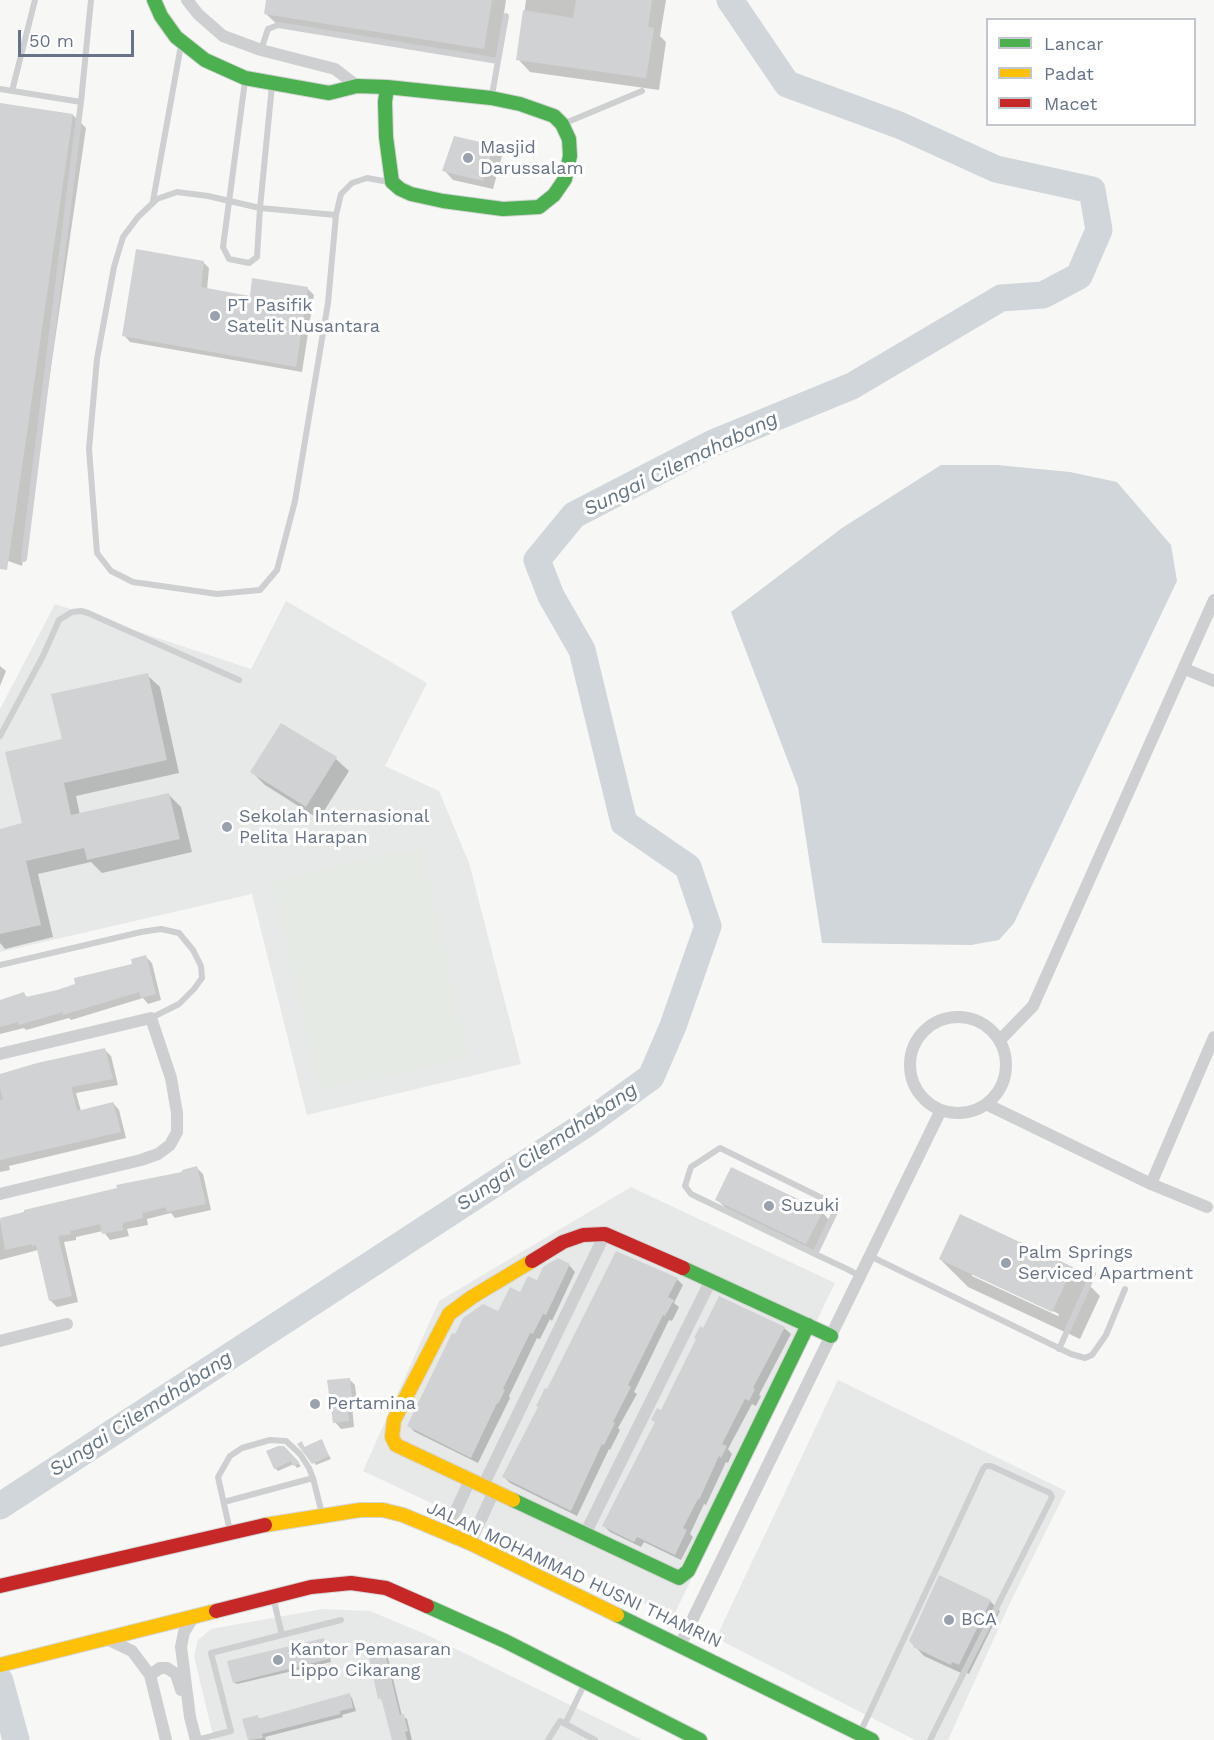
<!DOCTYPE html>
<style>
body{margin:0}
#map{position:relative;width:1214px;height:1740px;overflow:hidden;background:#f7f7f6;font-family:"Work Sans",sans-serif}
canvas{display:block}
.legend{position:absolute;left:986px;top:18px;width:210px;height:108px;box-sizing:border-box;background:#fff;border:2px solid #c2c7cf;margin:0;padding:8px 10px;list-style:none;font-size:18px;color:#677386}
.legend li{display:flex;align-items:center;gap:12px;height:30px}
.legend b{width:30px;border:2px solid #c2c7cf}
.scale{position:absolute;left:18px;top:30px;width:116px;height:27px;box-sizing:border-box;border:3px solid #677386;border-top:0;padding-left:8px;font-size:18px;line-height:21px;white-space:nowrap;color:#677386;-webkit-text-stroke:4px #fff;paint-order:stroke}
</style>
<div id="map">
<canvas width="1214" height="1740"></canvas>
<ul class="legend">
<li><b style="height:8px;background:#4caf50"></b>Lancar</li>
<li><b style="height:8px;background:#ffc107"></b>Padat</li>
<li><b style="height:8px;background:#c62828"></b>Macet</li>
</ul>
<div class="scale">50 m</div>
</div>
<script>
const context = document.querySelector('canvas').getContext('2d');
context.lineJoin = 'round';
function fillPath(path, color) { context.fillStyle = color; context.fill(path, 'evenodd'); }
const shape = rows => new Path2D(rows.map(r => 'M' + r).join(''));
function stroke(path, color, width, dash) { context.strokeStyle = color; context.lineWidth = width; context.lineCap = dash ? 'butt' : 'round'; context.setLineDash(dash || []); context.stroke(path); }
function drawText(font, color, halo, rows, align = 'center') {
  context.font = font + ' "Work Sans",sans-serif'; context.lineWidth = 6; context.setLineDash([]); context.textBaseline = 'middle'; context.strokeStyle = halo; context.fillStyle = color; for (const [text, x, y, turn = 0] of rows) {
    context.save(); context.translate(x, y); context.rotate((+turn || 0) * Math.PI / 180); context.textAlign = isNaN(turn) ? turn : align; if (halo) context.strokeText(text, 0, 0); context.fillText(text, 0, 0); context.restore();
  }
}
const built = shape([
 [286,601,427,683,385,766,439,791,469,863,521,1064,307,1115,252,894,0,952,0,709,55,604,251,669],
 [631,1187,835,1283,673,1617,363,1471,439,1301],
 [838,1380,1066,1491,1010,1603,948,1740,915,1740,716,1638],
 [323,1609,370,1611,425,1634,642,1740,214,1740,194,1656,198,1640,211,1629]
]);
const green = shape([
 [421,847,469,1057,320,1091,272,881]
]);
const water = shape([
 [941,465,997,465,1070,472,1117,482,1171,545,1177,581,1014,923,999,940,971,945,822,943,798,787,731,612,842,528]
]);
const shadow = shape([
 [268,0,506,0,497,61,279,26,266,14],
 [526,0,666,0,660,36,666,42,659,90,530,72,518,59],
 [0,104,73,115,86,128,22,566,0,558],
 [493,147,502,156,493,189,453,180,444,170],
 [203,262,209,268,207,290,251,298,308,289,314,295,302,372,130,342,124,335],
 [0,666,6,671,0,686],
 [147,675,160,687,179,773,76,796,80,815,168,794,181,807,192,852,102,873,91,862,38,874,53,937,5,949,0,943,0,830,24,825,63,740],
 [282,725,336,759,349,771,319,819,265,785,252,772],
 [146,957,152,963,161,1000,148,1004,143,998,71,1020,69,1018,26,1030,24,1028,0,1034,0,1001,24,994,28,998,57,991,134,965],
 [105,1050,111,1056,118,1085,76,1093,81,1111,113,1103,119,1110,126,1138,9,1166,10,1170,0,1172,0,1076],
 [197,1168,203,1174,211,1210,175,1218,171,1213,147,1219,148,1225,127,1229,129,1236,110,1240,103,1231,76,1237,76,1240,64,1242,78,1302,57,1307,50,1300,38,1250,0,1260,0,1221],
 [717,1200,822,1212,831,1222,816,1252,727,1209],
 [940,1259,1072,1268,1100,1296,1080,1339,968,1287],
 [972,1273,1059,1314,1058,1316,972,1276],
 [569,1265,575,1272,552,1321,550,1319,540,1339,537,1338,509,1396,510,1398,478,1463,415,1432,409,1426,456,1336,499,1313,538,1281],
 [677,1279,683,1285,674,1303,679,1307,672,1321,669,1320,634,1392,637,1394,618,1428,620,1430,610,1450,609,1449,577,1516,510,1483,504,1477,548,1391],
 [784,1328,791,1334,759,1395,761,1396,756,1406,752,1404,728,1449,732,1454,728,1463,726,1462,706,1505,704,1504,690,1534,693,1537,681,1560,644,1542,641,1547,610,1532,604,1526,661,1412],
 [349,1379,355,1385,357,1403,352,1404,354,1427,341,1429,335,1422],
 [321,1441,331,1459,316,1465,299,1444,302,1443,305,1448],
 [283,1448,301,1466,297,1468,294,1464,278,1471,275,1468],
 [990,1601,1000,1611,969,1674,962,1670,961,1673,924,1656,910,1641],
 [324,1640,326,1642,331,1662,237,1684,234,1682],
 [381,1647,388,1658,402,1716,407,1719,412,1740,393,1740,383,1701,380,1698],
 [349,1695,352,1698,356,1711,342,1715,343,1717,265,1737,266,1740,249,1740,244,1720,257,1716,260,1720]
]);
const river = shape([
 [0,1506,586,1124,651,1077,673,1026,708,926,688,867,624,823,582,650,551,596,537,560,574,515,713,443,852,386,1001,298,1043,295,1079,276,1099,230,1092,190,996,169,899,125,787,84,730,0],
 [0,1681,16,1740]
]);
const building = shape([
 [266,0,492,0,484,49,264,14],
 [576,0,652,0,648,27,654,28,646,78,516,60,523,10,573,18],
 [0,103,73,114,7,570,0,569],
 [454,136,494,145,483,181,442,171],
 [136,249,204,261,201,287,250,296,252,278,308,287,296,367,122,336],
 [148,673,167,760,64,783,71,815,169,793,180,839,87,860,84,848,26,861,41,925,0,934,0,829,22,823,5,752,62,739,51,694],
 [281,723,337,757,306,807,250,772],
 [146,955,156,994,141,998,139,992,63,1015,63,1012,19,1025,18,1022,0,1027,0,1000,24,992,26,997,57,990,75,984,74,978,132,964,131,959],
 [105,1048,113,1079,71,1087,77,1111,113,1102,121,1132,0,1160,0,1100,3,1100,0,1088,0,1074,37,1063],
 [197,1166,206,1204,167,1212,166,1207,142,1213,143,1218,122,1223,123,1230,102,1234,100,1224,70,1231,71,1234,58,1236,72,1296,49,1301,36,1245,32,1246,32,1244,5,1250,0,1218,24,1212,24,1210,117,1188,116,1185,182,1172,182,1170],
 [731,1167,823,1211,806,1244,715,1200],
 [960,1214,1073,1267,1052,1312,939,1259],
 [616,1251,678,1278,668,1297,674,1300,665,1316,663,1315,628,1385,631,1387,613,1422,615,1423,604,1445,602,1444,571,1511,502,1477,538,1407,536,1406,545,1388,547,1389],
 [558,1258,570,1264,546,1315,543,1314,533,1334,530,1333,503,1389,505,1390,498,1404,497,1403,471,1458,407,1426,452,1333,455,1334,463,1318,483,1304,498,1311,510,1287,520,1292,528,1276,537,1280,543,1267],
 [719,1296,785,1327,753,1388,755,1389,749,1401,745,1399,722,1444,727,1446,721,1458,719,1456,699,1500,698,1499,683,1528,687,1530,675,1555,637,1537,634,1542,602,1526,655,1422,651,1420,657,1408,661,1410,696,1339,694,1338,700,1326,703,1328],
 [350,1378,352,1398,347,1398,349,1421,333,1423,327,1380],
 [322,1439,329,1456,312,1464,297,1444,302,1441,304,1447],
 [278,1446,284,1446,300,1463,293,1466,291,1461,274,1469,266,1451],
 [939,1575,991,1600,959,1665,952,1662,951,1665,913,1647,914,1644,909,1641],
 [324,1638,329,1659,233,1683,227,1661],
 [381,1645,383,1653,385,1653,400,1715,404,1714,406,1723,408,1731,405,1732,407,1740,392,1740,381,1698,378,1699,367,1649],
 [350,1693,353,1708,340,1711,340,1714,262,1734,263,1738,248,1740,242,1719,258,1715,258,1719]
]);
const lane = shape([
 [261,50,268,29,278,25,498,61],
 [245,81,223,247,229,259,249,263,257,257,260,208,272,85],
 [0,89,81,102],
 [12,91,35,0],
 [492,95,506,16],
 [563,124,642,91],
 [153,201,181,45],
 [336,215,260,208,208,196,177,192,157,199,138,217,123,237,114,267,97,359,89,449,97,553,111,571,133,582,217,594,260,590,277,570,295,501,328,303,336,215,341,194,352,183,367,178,389,182],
 [24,559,81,102,91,0],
 [0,736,43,656,59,620,72,612,81,611,88,613,239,680],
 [0,965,141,932,161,929,179,933,193,950,201,966,202,978,194,989,179,1004,151,1018],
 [815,1254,836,1210,832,1203,720,1148,691,1167,685,1186,691,1194,815,1254,847,1269,860,1276],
 [870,1256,1071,1354,1085,1358,1092,1355,1106,1335,1125,1289],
 [1059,1349,1093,1274],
 [224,1502,313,1478],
 [230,1531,218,1477,230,1456,242,1448,270,1440,286,1441,300,1454,309,1468,313,1478,322,1514],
 [273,1597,282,1635],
 [565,1724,585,1683],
 [860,1733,983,1469,986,1466,991,1466,1050,1493,1052,1497,930,1740],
 [197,1740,231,1731,211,1653,341,1620],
 [548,1740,560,1721,595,1740]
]);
const street = shape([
 [187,0,198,14,223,36,261,50,335,69,357,86],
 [1185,669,1214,681],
 '910 1065a48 48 0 1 1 96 0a48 48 0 1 1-96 0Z',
 [1000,1040,1033,1006,1214,600],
 [0,1054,151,1018,171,1078,177,1113,177,1132,170,1145,158,1154,141,1160,0,1194],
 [986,1104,1151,1184,1214,1037],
 [1151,1184,1207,1207],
 [0,1341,67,1324],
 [483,1486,605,1234],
 [446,1532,470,1480],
 [585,1534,711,1280],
 [470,1543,494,1491],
 [194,1616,184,1632,181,1647,190,1717,196,1740],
 [105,1638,132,1651,150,1675,166,1740],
 [680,1645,941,1110],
 [150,1675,160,1668,167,1668,176,1674,181,1690]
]);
const fast = shape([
 [154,0,161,16,176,37,205,60,245,78,329,93,357,86,387,87,491,98,520,104,554,116,562,124,569,139,570,156,565,179,554,195,539,207,503,209,443,201,411,194,400,189,392,182,386,137,385,102,387,87],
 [683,1268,831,1336],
 [513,1500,679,1578,688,1571,808,1325],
 [427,1606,505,1641,700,1740],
 [617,1615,872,1740]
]);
const slow = shape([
 [513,1500,396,1445,392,1437,394,1420,449,1314,472,1297,532,1261],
 [265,1525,360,1510,383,1510,403,1515,470,1543,617,1615],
 [0,1665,216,1611]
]);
const jam = shape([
 [532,1261,563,1242,583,1235,605,1234,683,1268],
 [0,1586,265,1525],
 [216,1611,311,1587,351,1583,386,1588,427,1606]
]);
const markers = [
 [468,158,6,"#99a1ad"],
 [215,316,6,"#99a1ad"],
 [227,827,6,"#99a1ad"],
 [769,1206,6,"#99a1ad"],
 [1006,1263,6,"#99a1ad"],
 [315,1404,6,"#99a1ad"],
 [949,1620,6,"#99a1ad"],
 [278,1660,6,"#99a1ad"]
];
const poiNames = [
 ["Masjid",480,148],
 ["Darussalam",480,169],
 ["PT Pasifik",227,306],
 ["Satelit Nusantara",227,327],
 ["Sekolah Internasional",239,817],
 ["Pelita Harapan",239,838],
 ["Suzuki",781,1206],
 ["Palm Springs",1018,1253],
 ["Serviced Apartment",1018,1274],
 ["Pertamina",327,1404],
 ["BCA",961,1620],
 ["Kantor Pemasaran",290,1650],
 ["Lippo Cikarang",290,1671]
];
const streetNames = [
 ["JALAN MOHAMMAD HUSNI THAMRIN",574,1575,25]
];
const waterNames = [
 ["Sungai Cilemahabang",681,464,-26],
 ["Sungai Cilemahabang",547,1147,-34],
 ["Sungai Cilemahabang",141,1414,-33]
];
fillPath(built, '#e7e8e8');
fillPath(green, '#e6eae4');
fillPath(water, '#d0d6da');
fillPath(shadow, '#0003');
stroke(river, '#d0d6da', 27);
fillPath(building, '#d1d2d3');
stroke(fast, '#d4d5d5', 16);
stroke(slow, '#d4d5d5', 16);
stroke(jam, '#d4d5d5', 16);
stroke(lane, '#cecfd1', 6);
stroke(street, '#cecfd1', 12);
stroke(fast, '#4caf50', 14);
stroke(slow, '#ffc107', 14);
stroke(jam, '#c62828', 14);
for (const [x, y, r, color] of markers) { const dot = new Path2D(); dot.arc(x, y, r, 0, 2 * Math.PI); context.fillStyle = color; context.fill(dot); stroke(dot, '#fff', 2); }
drawText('18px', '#677386', '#fff', poiNames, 'left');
drawText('18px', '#677386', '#fff', streetNames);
drawText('italic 20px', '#637482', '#fff', waterNames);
</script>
